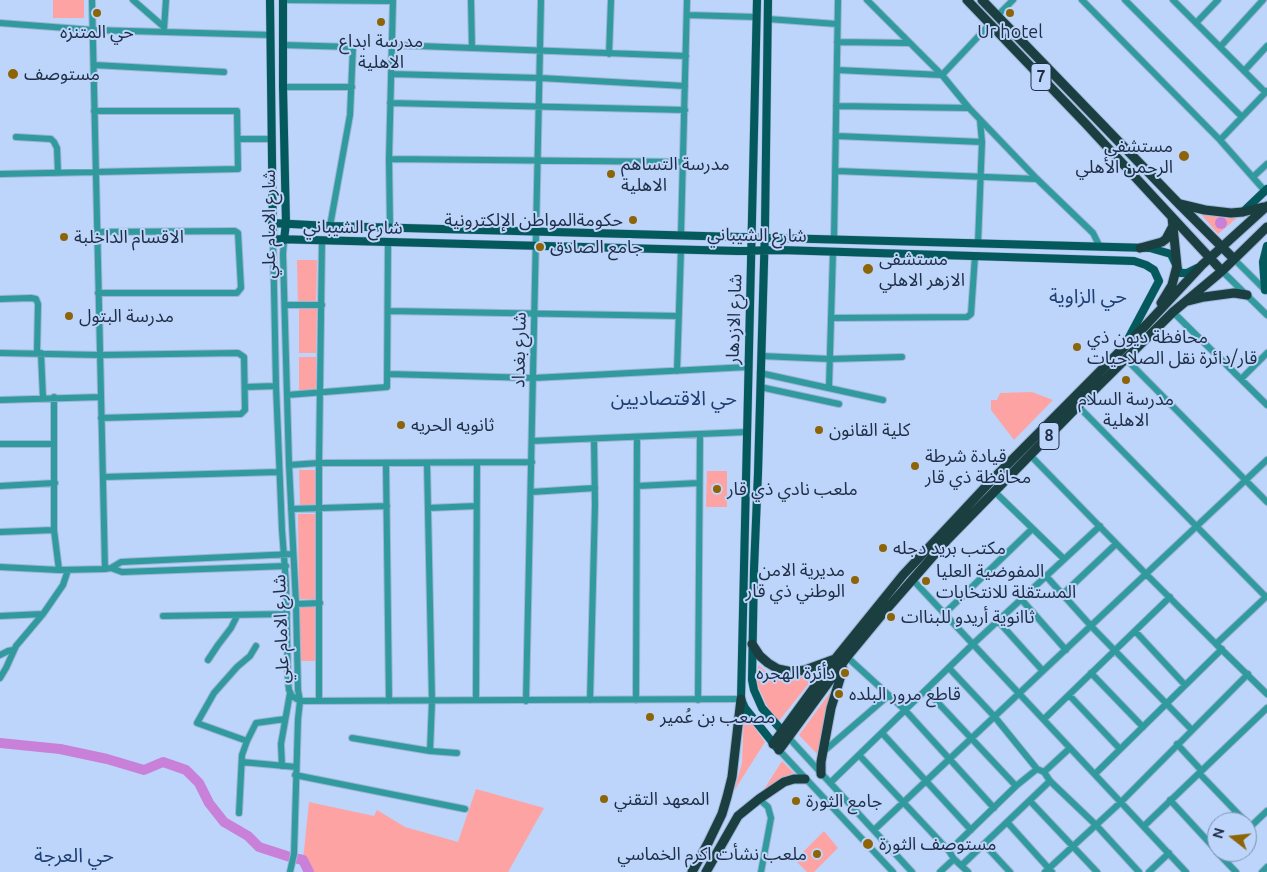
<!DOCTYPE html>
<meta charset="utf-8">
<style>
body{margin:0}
#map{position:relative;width:1267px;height:872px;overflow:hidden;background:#bdd5fa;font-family:Ubuntu,sans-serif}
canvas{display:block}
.north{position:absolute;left:1207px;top:812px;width:50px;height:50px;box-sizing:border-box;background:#bdd5fa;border:1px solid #7e92b2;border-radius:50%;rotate:286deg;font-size:14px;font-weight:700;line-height:20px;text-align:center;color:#1f2e46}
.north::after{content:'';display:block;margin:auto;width:18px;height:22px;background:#8d6407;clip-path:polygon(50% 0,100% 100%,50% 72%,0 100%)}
</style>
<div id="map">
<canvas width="1267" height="872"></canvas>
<div class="north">N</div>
</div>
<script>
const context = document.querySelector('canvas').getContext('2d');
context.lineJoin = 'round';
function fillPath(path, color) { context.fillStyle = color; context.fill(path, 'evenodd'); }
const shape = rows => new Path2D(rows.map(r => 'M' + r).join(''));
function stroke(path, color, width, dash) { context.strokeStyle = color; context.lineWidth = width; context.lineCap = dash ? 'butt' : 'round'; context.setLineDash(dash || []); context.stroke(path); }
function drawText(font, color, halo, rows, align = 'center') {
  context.font = font + ' Ubuntu,"Noto Sans Arabic",sans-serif'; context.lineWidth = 4; context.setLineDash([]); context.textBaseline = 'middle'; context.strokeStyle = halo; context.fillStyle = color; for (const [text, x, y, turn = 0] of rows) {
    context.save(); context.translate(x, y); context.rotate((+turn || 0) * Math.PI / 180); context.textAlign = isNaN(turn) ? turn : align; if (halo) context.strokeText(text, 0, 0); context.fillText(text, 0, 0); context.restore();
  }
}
const green = shape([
 [53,0,84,0,84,18,53,18],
 [1200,213,1238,217,1218,234],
 [297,260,317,260,316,304,298,305],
 [299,309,317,309,316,353,299,353],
 [299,357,316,357,316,391,299,392],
 [1032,392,1053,400,1014,440,991,410,991,400,997,400,1000,393],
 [299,470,315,470,316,504,300,506],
 [707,471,727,471,727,507,706,507],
 [298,514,316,514,317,599,299,599],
 [300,607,316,607,316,661,300,661],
 [758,665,772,676,786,679,805,676,818,672,778,722,767,706,759,689,757,682],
 [832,690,818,755,799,735],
 [744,713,765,742,734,791,742,763],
 [782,761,794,773,779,780,763,791],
 [476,789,544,808,508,872,309,872,303,860,309,802,374,816,377,810,405,827,458,842],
 [824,831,838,848,814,872,807,872,795,860]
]);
const water = shape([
 '1215 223a6 6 0 1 1 12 0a6 6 0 1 1-12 0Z'
]);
const river = shape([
 [0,743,60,749,107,759,144,770,163,762,186,770,199,783,209,803,224,822,248,836,259,847,290,857],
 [294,858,303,860,309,872]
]);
const minor = shape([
 [92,0,105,569],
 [133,0,164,27],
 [286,0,393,1],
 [471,0,472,48],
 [867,0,942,75,969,108,1037,179,1093,233,1100,247],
 [1082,0,1220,140,1265,191],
 [1125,0,1242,117],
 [1173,0,1265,92],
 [687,15,756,17],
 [997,16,1013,0],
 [768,19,837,24],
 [0,23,93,30,271,35],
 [1196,23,1218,0],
 [164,29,166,0],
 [837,42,909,43],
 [283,45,353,47,350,115,330,226],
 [392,45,686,56],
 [1220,47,1263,0],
 [609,54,611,0],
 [94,65,224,72],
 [837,70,942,75,990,24],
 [1244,71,1267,46],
 [391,74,540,78,685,86],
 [283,87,352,87],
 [390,103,685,110],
 [836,106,969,108],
 [836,136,982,142],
 [16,137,51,139,54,142,57,148,58,173],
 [238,139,272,139],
 [1220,140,1267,91],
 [389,159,683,162],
 [836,171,1037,179],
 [0,174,238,169,237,111,94,111],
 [1253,177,1267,164],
 [390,227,389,159,393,0],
 [97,232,235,231,238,233,241,288,237,293,98,293],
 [681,234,687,0],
 [273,239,276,386,282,530,286,583,288,681,289,690,292,696,300,701,741,699],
 [834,239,838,0],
 [284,240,283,254,289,465,296,604,298,690,300,701,298,719,294,854,290,872],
 [978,243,982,142,980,120],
 [1234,259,1266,291],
 [1222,271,1267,315],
 [0,299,31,298,36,299,38,304,37,353],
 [285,305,322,305],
 [388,311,678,316],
 [1173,312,1267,405],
 [831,318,967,317,971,314,975,256],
 [0,353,100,355,238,353,244,357,245,410,241,414,101,418],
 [41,353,43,398],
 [761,356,830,359,902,357],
 [1126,359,1267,502],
 [677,371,681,249],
 [760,373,883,400],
 [388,374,533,378,748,367],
 [1241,379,1267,353],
 [245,387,276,386],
 [760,387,839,404],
 [829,387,833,252],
 [287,395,387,387,388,242],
 [54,397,54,530,59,570],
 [0,400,101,397],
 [1078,406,1266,597],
 [532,441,747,432],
 [0,444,54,444],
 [1030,455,1146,574,1216,644],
 [427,463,432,701,430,751],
 [386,464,389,701],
 [289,465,319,463,532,462],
 [103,477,279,472],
 [0,486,55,483],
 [637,486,699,483],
 [994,491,1064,559],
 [531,492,595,488],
 [428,508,476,506],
 [291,509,387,506],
 [0,532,54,530],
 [0,567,59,570,105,569,111,568,121,562,293,554],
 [111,568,122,572,286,566],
 [1046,576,1091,626,1192,730],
 [912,579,1186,872],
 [1063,594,1116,544],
 [1267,596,1216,644,1267,694],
 [1021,599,1066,650],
 [296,604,320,603],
 [944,614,1032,529],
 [0,616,43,614],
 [163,616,287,614],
 [998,621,1043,671],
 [1135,631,1185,685],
 [0,655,8,651,13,650],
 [847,657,905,710,994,808],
 [208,660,218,645,231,628,237,616],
 [949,668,994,716,1037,769,1044,772,1050,781,1096,825,1139,872],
 [1091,673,1143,727],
 [0,678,6,668,16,646,43,614,63,585,68,570],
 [926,690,1016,786],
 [1069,695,1120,749],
 [476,700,477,463],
 [590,700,595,505,594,439],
 [636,700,637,437],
 [698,700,700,435],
 [319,701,319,463,322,241],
 [526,701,541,0],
 [1044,719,1170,597],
 [882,733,971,830],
 [788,737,912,872],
 [352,738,430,751,457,753],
 [247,741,197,723,214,693,237,667,250,656,256,646],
 [1177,744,1201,770],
 [779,750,893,872],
 [823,752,888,696],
 [859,755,949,851,954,859,968,872],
 [242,762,296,767],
 [282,766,281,744,290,693],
 [1044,772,1070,748],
 [1199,773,1246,822],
 [1095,774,1222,649],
 [295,775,465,809],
 [830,783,973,644,1100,526],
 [759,799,768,807,771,818,761,872],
 [1170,800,1217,851],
 [1030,801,1097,872],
 [239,813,242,755,247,741,256,723,285,719],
 [1007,822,1052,872],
 [1144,826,1267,708],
 [874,830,1267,460],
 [1247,830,1267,811],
 [984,844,1010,872],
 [949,851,1016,786,1037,769],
 [1217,852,1236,872],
 [962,865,1050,781],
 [940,872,954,859],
 [1045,872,1121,802,1248,674],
 [1149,872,1169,853],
 [1262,872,1267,867]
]);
const major = shape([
 [270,0,273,239,738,251,780,250,1134,261,1146,265,1154,270,1159,281,1126,343],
 [283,0,283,87,286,223,284,240],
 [757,0,741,699,745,708,777,748],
 [768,0,765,228,758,473,754,569,752,680,754,690,762,708,785,734],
 [1243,212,1267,189],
 [272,223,330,226,1150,248,1171,254,1180,273,1187,273,1197,268],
 [1265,290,1263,262,1267,246]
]);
const highway = shape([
 [967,0,1085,123,1222,271],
 [982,0,1179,204,1234,259],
 [1180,204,1205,210,1231,213,1243,212,1263,207],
 [1140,248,1162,242,1166,239,1173,226],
 [1188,301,1204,297,1234,293,1247,295],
 [1161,303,1172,285,1177,266,1172,217],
 [752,644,760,656,768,663,778,669,792,672,805,670,835,659],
 [773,744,835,659,903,575,991,481,1147,324,1202,265,1267,206],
 [779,750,847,657,885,611,948,539,1078,406,1173,312,1222,271,1267,227],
 [821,774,821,762,831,708,843,669],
 [692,872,708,843,722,814,727,797,732,777,741,699],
 [706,872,738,816,759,799,784,782,794,779,805,779]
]);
const markers = [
 [97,13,5,"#8d6407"],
 [1010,13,5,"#8d6407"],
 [381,22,5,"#8d6407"],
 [13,74,6,"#8d6407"],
 [1184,156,6,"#8d6407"],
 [611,174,5,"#8d6407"],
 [633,220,5,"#8d6407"],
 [64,237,5,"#8d6407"],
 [540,247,5,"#8d6407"],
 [868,269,6,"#8d6407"],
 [69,316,5,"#8d6407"],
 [1077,347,5,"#8d6407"],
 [1126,380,5,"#8d6407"],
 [401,425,5,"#8d6407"],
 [819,430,5,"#8d6407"],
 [915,466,5,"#8d6407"],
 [717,489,5,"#8d6407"],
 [883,548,5,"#8d6407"],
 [855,580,5,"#8d6407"],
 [926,581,5,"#8d6407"],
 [891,617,5,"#8d6407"],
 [845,673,5,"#8d6407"],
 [839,694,5,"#8d6407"],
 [650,717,5,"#8d6407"],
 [604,799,5,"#8d6407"],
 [796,801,5,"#8d6407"],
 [868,844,6,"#8d6407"],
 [817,854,5,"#8d6407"]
];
const shields = [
 [1041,77,20],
 [1049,436,20]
];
const shieldNames = [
 ["7",1041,77],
 ["8",1049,436]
];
const poiNames = [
 ["حي المتنزه",97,32,"center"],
 ["Ur hotel",1010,32,"center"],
 ["مدرسة ابداع",381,41,"center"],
 ["الاهلية",381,62,"center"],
 ["مستوصف",24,74],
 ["مستشفى",1173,146,"right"],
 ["الرحمن الأهلي",1173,167,"right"],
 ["مدرسة التساهم",621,164],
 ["الاهلية",621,185],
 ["حكومةالمواطن الإلكترونية",623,220,"right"],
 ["الاقسام الداخلبة",74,237],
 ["جامع الصادق",550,247],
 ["مستشفى",879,259],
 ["الازهر الاهلي",879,280],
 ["مدرسة البتول",79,316],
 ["محافظة ديون ذي",1087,337],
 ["قار/دائرة نقل الصلاحيات",1087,358],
 ["مدرسة السلام",1126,399,"center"],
 ["الاهلية",1126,420,"center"],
 ["ثانويه الحريه",411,425],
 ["كلية القانون",829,430],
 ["قيادة شرطة",925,456],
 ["محافظة ذي قار",925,477],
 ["ملعب نادي ذي قار",727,489],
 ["مكتب بريد دجله",893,548],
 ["مديرية الامن",845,570,"right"],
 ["الوطني ذي قار",845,591,"right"],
 ["المفوضية العليا",936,571],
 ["المستقلة للانتخابات",936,592],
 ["ثاانوية أريدو للبناات",901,617],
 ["دأئرة الهجره",835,673,"right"],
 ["قاطع مرور البلده",849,694],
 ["مصعب بن عُمير",660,717],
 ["المعهد التقني",614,799],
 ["جامع الثورة",806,801],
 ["مستوصف الثورة",879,844],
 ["ملعب نشأت اكرم الخماسي",807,854,"right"]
];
const streetNames = [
 ["شارع الامام علي",269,224,-90],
 ["شارع الشيباني",353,227,1],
 ["شارع الشيباني",757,235,1],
 ["شارع الازدهار",734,319,-88],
 ["شارع بغداد",519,350,-89],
 ["شارع الامام علي",281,629,-92]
];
const quarterNames = [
 ["حي الزاوية",1088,296],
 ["حي الاقتصاديين",674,398],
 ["حي العرجة",74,855]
];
fillPath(green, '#fea3a3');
fillPath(water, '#c880d9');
stroke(river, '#c880d9', 10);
stroke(minor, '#9db4d6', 8);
stroke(major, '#9db4d6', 9);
stroke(highway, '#9db4d6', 11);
stroke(minor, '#319a9f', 6);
stroke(major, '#03595c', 8);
stroke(highway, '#1b3f41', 9);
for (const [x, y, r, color] of markers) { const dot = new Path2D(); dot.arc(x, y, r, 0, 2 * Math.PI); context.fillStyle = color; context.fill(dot); stroke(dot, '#bdd5fa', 2); }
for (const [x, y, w] of shields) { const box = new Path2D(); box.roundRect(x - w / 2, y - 13.5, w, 27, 4); context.fillStyle = '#bdd5fa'; context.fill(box); stroke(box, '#1f2e46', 1); }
drawText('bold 16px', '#1f2e46', null, shieldNames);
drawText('18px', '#1f2e46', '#bdd5fa', poiNames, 'left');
drawText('18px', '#1f2e46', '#bdd5fa', streetNames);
drawText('20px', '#204074', '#bdd5fa', quarterNames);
</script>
